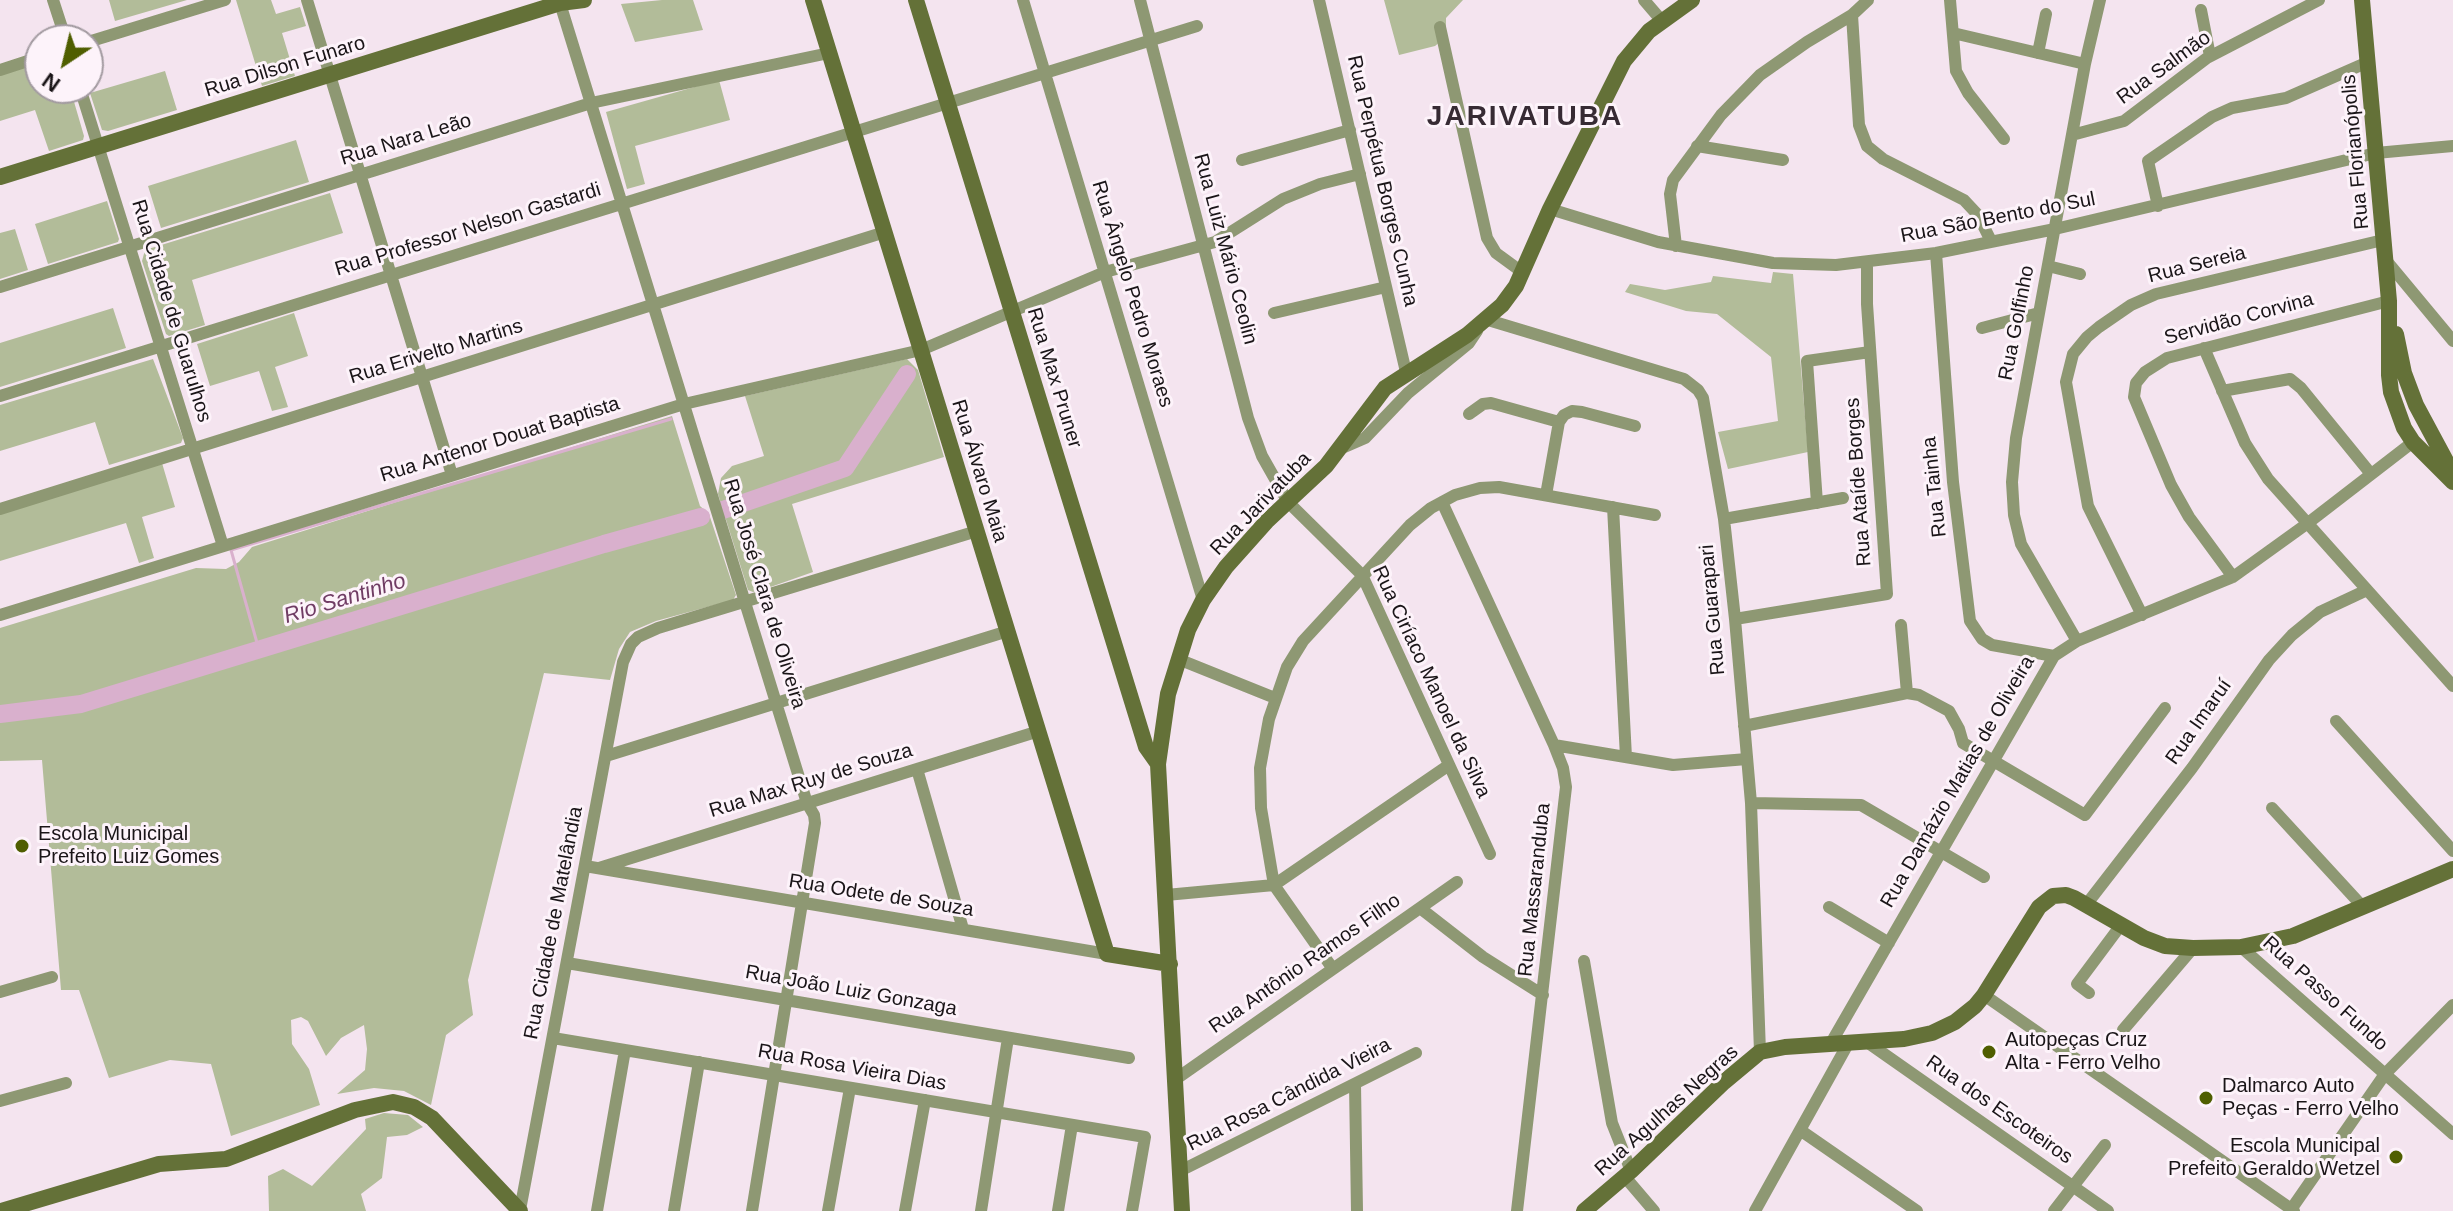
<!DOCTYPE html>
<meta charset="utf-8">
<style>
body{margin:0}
#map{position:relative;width:2453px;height:1211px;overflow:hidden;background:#f4e4ef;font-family:Arial,sans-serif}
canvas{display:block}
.north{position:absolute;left:24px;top:24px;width:80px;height:80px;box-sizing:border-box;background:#fdf3fa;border:2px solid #a29aa0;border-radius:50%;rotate:215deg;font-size:22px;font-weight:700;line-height:32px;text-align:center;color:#1a1518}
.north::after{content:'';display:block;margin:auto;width:28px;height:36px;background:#4f5e00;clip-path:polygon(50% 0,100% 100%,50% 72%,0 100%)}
</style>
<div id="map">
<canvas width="2453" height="1211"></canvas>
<div class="north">N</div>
</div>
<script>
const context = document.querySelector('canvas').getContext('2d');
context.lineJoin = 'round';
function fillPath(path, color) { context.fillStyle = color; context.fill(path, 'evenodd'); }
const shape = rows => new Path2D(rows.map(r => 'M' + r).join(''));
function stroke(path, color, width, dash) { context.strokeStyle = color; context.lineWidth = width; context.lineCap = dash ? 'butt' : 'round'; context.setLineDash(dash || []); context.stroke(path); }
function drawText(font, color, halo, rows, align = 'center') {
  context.font = font + ' Arial,sans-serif'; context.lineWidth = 6; context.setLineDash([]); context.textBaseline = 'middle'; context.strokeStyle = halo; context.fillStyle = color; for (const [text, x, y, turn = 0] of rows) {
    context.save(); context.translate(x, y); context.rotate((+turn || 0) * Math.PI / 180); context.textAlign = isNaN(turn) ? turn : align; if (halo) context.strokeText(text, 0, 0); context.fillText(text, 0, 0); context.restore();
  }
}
const green = shape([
 [109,0,187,0,115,21],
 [236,0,271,0,276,14,300,7,306,26,282,33,295,76,262,86],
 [662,0,693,0,703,30,635,42,621,4],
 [1384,0,1463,0,1446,18,1446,37,1435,46,1399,55],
 [40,62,40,88,70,88,84,136,83,140,49,151,35,110,0,121,0,74],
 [165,71,177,110,108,131,102,130,90,93],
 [719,80,730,120,635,146,645,184,627,189,606,112],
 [296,140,309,182,161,228,148,186],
 [330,193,343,233,192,280,205,325,169,336,166,334,142,261,145,250],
 [107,201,119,239,118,242,48,264,35,224],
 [15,229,28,270,0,279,0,233],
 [1773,272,1793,274,1808,452,1728,469,1718,432,1778,421,1771,357,1717,314,1686,311,1625,292,1630,284,1665,290,1711,282,1713,276,1771,283],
 [113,308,126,348,0,387,0,343],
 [294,313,308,356,275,367,288,407,272,411,259,371,210,386,197,344],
 [153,359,183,438,181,443,109,465,95,422,0,451,0,405],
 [907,359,918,370,944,457,792,504,813,572,762,590,753,592,748,590,718,494,721,478,732,466,764,456,745,396],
 [672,416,700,506,709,514,736,595,733,600,656,621,630,632,619,649,610,680,544,673,468,980,473,1015,446,1035,431,1105,404,1091,374,1088,337,1094,365,1070,367,1049,364,1025,341,1038,326,1056,308,1021,301,1017,291,1020,292,1044,309,1069,320,1105,231,1136,211,1064,170,1060,109,1078,79,990,61,990,42,760,0,761,0,628,196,568,226,569,239,562,252,547],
 [162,463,175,507,142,517,154,558,139,563,126,523,0,561,0,512],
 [384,1113,408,1115,423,1127,407,1135,387,1137,382,1178,361,1194,366,1211,269,1211,268,1176,283,1169,312,1186,366,1129,365,1119]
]);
const stream = shape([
 [259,650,231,550,671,419]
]);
const river = shape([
 [723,510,845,468,907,374],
 [0,714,81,704,604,544,701,517]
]);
const street = shape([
 [53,0,66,40],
 [307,0,452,475],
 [559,0,807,803,814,815,815,823,752,1211],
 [1023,0,1203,600],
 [1140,0,1248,418,1262,456,1288,502,1362,575,1490,854],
 [1319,0,1406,372],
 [1644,0,1662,21],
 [1950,0,1956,71,1968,93,2004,139],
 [2201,10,2210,56],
 [1852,15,1859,125,1867,146,1883,159,1964,200,1978,215,1991,241],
 [1440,27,1487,238,1496,253,1522,272],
 [1953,33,2085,64],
 [88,42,225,0],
 [2038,53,2046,14],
 [0,70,40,57],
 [80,88,223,546],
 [2072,135,2124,121,2207,58,2319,0],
 [1697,146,1783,160],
 [1242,160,1350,130],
 [2158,206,2148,161,2212,117,2232,108,2286,98,2368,62],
 [1550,209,1658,242,1773,263,1836,265,1936,253,2055,229,2376,153,2453,146],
 [1676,246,1670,194,1673,180,1721,115,1760,75,1807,42,1852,15,1868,0],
 [1936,253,1953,482,1970,621,1982,639,1992,645,2054,656],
 [2385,259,2453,341],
 [2048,266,2080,274],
 [0,287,591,103,829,53],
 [1274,313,1386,287],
 [1488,320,1684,379,1698,390,1703,398,1724,519,1735,619,1751,803,1760,1052],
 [1982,328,2039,313],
 [2204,348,2245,443,2268,479,2453,686],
 [2222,391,2290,379,2301,388,2371,474],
 [0,396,1197,26],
 [1469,414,1483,404,1491,403,1559,422],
 [1342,448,1365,438,1408,393,1469,343,1477,331],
 [1546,495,1559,422,1564,415,1572,411,1582,412,1635,426],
 [1442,502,1554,745,1563,768,1566,787,1517,1211],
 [1817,503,1807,361,1870,352],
 [1613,507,1626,757],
 [0,509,885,232],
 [1724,519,1843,498],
 [2233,577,2189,517,2171,485,2134,397,2136,383,2145,372,2167,358,2389,301],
 [0,615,684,404,921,350,1105,272,1215,242,1283,199,1320,184,1360,174],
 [2142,615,2088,506,2066,382,2073,354,2087,337,2099,327,2131,305,2156,294,2383,240],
 [1735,619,1887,594,1867,304,1867,263],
 [1901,625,1907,693],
 [2077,641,2021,544,2014,515,2012,482,2016,438,2085,64,2100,0],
 [1178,659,1275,698],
 [2336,721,2453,851],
 [1744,726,1907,693,1919,695,1949,711,1959,729,1963,743,2085,815,2165,708],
 [1554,745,1673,765,1747,759],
 [606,756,1008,631],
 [917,769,963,929],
 [1751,803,1861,805,1984,877],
 [2272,808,2363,907],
 [585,866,1107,954],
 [599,868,1039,731],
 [1166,895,1274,885,1449,765],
 [2086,905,2192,768,2269,660,2292,635,2320,612,2367,590],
 [1829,907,1889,943],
 [1420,908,1483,957,1543,995],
 [2241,947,2453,1134],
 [1584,961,1612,1123,1631,1171],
 [567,963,1129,1058],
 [1333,969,1274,885,1261,808,1260,768,1269,719,1287,667,1303,641,1410,525,1431,508,1455,495,1480,488,1499,487,1655,515],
 [0,992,52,977],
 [2089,993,2077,984,2121,925],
 [1984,995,2294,1211],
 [2123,1030,2193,948],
 [553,1038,1145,1137,1132,1211],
 [1867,1042,2108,1211],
 [1831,1043,2054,656,2077,641,2233,577,2308,523,2413,442],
 [1176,1079,1457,882],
 [1355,1084,1357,1211],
 [0,1101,66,1083],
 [1800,1130,1917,1211],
 [1180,1171,1416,1053],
 [1625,1177,1654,1211],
 [520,1210,623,662,631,644,638,637,658,628,977,531],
 [597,1211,625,1050],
 [674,1211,699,1062],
 [828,1211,850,1088],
 [905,1211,925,1100],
 [981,1211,1008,1038],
 [1058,1211,1072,1125],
 [1755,1211,1849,1042],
 [2054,1211,2105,1145],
 [2290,1211,2385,1074,2453,1005]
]);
const secondary = shape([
 [813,0,1107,954,1170,964],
 [916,0,1146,747,1158,764],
 [2362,0,2389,301,2389,375,2391,392,2404,428,2413,442,2453,482],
 [0,177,560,3,584,0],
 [2396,334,2404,373,2416,405,2453,474],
 [1,1211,159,1164,226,1159,355,1110,393,1102,414,1107,432,1118,520,1211],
 [1182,1211,1158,764,1168,694,1188,630,1203,600,1226,567,1267,521,1326,466,1385,388,1467,335,1502,305,1516,286,1550,209,1624,61,1649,31,1692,0],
 [1584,1211,1631,1171,1724,1082,1760,1052,1785,1047,1904,1039,1932,1033,1955,1022,1975,1006,1984,995,2039,907,2053,896,2066,895,2074,898,2144,938,2165,946,2193,948,2241,947,2293,936,2453,869]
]);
const markers = [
 [22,846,8,"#4f5e00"],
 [1989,1052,8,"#4f5e00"],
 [2206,1098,8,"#4f5e00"],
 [2396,1157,8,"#4f5e00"]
];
const streetNames = [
 ["Rua Dilson Funaro",285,67,-17],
 ["Rua Salmão",2164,68,-36],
 ["Rua Nara Leão",406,140,-17],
 ["Rua Florianópolis",2356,152,-95],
 ["Rua Perpétua Borges Cunha",1382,181,77],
 ["Rua São Bento do Sul",1998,218,-11],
 ["Rua Professor Nelson Gastardi",468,230,-17],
 ["Rua Luiz Mário Ceolin",1225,249,75],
 ["Rua Sereia",2197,265,-14],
 ["Rua Ângelo Pedro Moraes",1132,294,73],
 ["Rua Cidade de Guarulhos",171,311,73],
 ["Servidão Corvina",2239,319,-15],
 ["Rua Golfinho",2017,323,-79],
 ["Rua Erivelto Martins",436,352,-17],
 ["Rua Max Pruner",1054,378,73],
 ["Rua Antenor Douat Baptista",500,440,-17],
 ["Rua Álvaro Maia",979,471,73],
 ["Rua Ataíde Borges",1859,482,-94],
 ["Rua Tainha",1935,487,-96],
 ["Rua Jarivatuba",1261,504,-46],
 ["Rua José Clara de Oliveira",764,594,73],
 ["Rua Guarapari",1713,610,-95],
 ["Rua Ciríaco Manoel da Silva",1431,682,65],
 ["Rua Imaruí",2199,722,-55],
 ["Rua Max Ruy de Souza",811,781,-17],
 ["Rua Damázio Matias de Oliveira",1958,782,-60],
 ["Rua Massaranduba",1535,890,-84],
 ["Rua Odete de Souza",881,896,9],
 ["Rua Cidade de Matelândia",554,923,-79],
 ["Rua Antônio Ramos Filho",1305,964,-35],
 ["Rua João Luiz Gonzaga",851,991,10],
 ["Rua Passo Fundo",2325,994,42],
 ["Rua Rosa Vieira Dias",852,1068,10],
 ["Rua Rosa Cândida Vieira",1289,1095,-27],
 ["Rua dos Escoteiros",1999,1110,35],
 ["Rua Agulhas Negras",1667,1111,-42]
];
const poiNames = [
 ["Escola Municipal",38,834],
 ["Prefeito Luiz Gomes",38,857],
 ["Autopeças Cruz",2005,1040],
 ["Alta - Ferro Velho",2005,1063],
 ["Dalmarco Auto",2222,1086],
 ["Peças - Ferro Velho",2222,1109],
 ["Escola Municipal",2380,1146,"right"],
 ["Prefeito Geraldo Wetzel",2380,1169,"right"]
];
const waterNames = [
 ["Rio Santinho",345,599,-17]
];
const districtNames = [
 ["JARIVATUBA",1525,117]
];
fillPath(green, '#b2bc99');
stroke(stream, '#d9b0cd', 3);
stroke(river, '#d9b0cd', 18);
stroke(street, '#8e9873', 12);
stroke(secondary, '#647138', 16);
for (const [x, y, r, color] of markers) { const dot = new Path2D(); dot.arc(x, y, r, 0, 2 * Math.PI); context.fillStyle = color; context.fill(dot); stroke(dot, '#fdf3fa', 3); }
drawText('20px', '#1a1518', '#fdf3fa', streetNames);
drawText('20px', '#1a1518', '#fdf3fa', poiNames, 'left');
drawText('italic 22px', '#703c64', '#fdf3fa', waterNames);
context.letterSpacing = '2px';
drawText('bold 28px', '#372b34', '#fdf3fa', districtNames);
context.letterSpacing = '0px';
</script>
